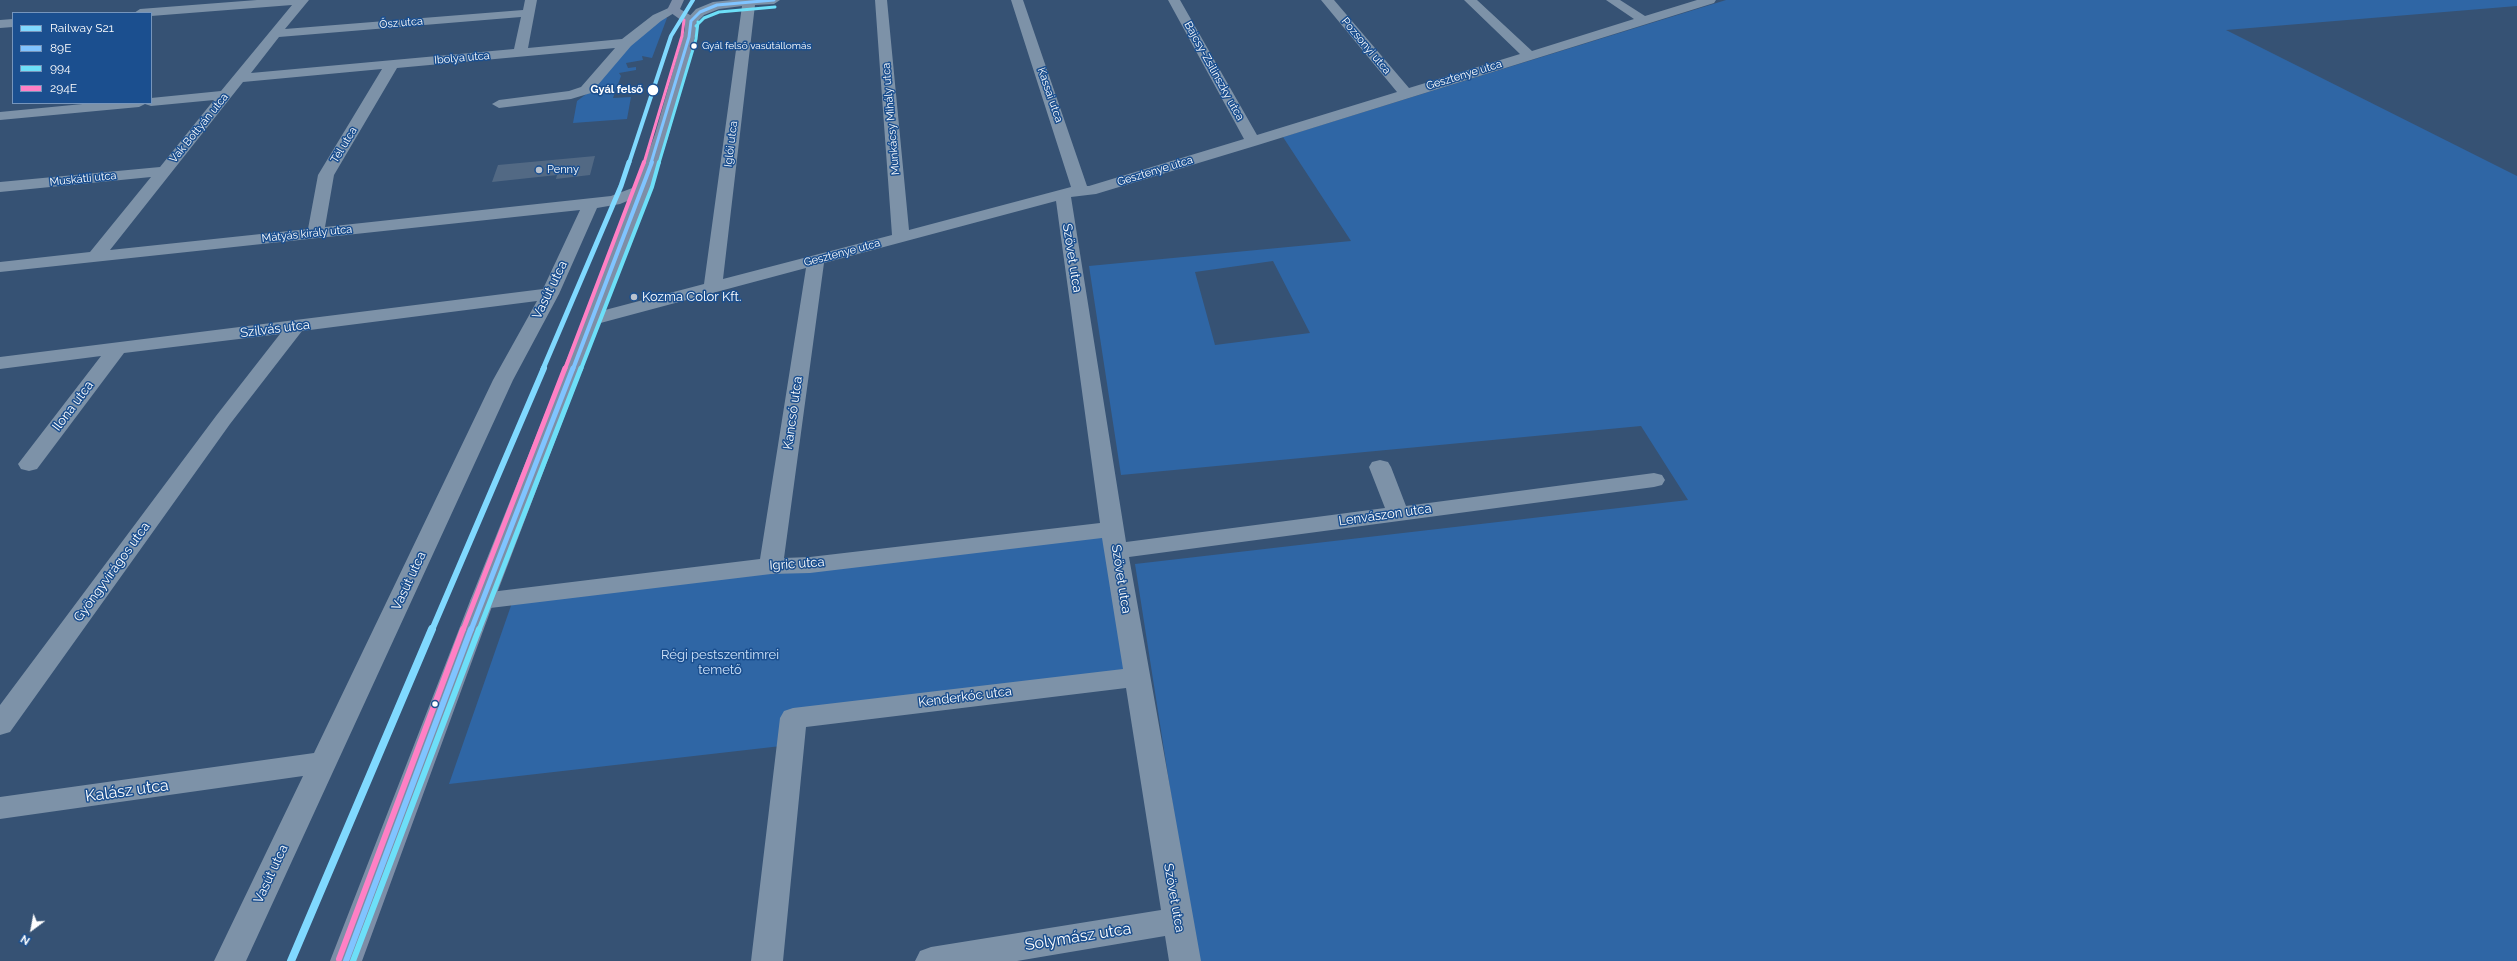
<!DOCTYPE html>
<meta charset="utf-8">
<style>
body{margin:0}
#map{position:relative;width:2517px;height:961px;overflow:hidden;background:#365274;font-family:Raleway,sans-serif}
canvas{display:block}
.legend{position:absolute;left:12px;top:12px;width:140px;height:92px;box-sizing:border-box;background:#1b4f8f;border:1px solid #7695bc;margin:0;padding:5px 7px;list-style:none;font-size:12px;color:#fff}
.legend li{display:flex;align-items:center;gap:8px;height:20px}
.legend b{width:20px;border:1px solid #7695bc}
.north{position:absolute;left:12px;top:909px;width:40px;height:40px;-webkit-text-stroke:3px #1b4f8f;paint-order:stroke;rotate:212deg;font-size:11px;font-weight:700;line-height:16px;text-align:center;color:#fff}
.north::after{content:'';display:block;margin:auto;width:14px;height:18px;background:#fff;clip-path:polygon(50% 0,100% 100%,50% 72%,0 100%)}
</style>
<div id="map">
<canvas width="2517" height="961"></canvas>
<ul class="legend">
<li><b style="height:5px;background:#80d9ff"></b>Railway S21</li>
<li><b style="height:5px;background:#80c4ff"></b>89E</li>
<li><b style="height:5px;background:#6ddff8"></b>994</li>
<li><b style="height:5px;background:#ff80c5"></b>294E</li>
</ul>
<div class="north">N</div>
</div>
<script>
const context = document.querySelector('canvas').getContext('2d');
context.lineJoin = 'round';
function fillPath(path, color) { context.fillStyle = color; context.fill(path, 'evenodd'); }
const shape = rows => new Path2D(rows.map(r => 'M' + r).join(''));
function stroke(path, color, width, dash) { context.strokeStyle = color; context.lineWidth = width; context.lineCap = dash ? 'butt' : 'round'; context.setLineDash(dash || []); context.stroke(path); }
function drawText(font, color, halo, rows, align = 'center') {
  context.font = font + ' Raleway,sans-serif'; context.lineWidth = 3; context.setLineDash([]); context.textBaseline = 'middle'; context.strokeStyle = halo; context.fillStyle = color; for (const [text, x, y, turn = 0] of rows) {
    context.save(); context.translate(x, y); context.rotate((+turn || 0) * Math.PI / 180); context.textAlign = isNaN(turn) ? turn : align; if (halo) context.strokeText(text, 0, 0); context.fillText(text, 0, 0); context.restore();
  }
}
const green = shape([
 [1726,0,2517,0,2517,6,2226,30,2517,176,2517,961,1197,961,1135,564,1688,500,1641,426,1121,475,1089,266,1351,241,1283,137],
 [1273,261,1310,333,1215,345,1195,272],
 [663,17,667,18,652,58,642,56,643,60,626,63,628,68,636,67,636,70,619,73,621,76,613,98,631,97,627,119,573,123,577,101,593,89,627,46],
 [1113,529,1137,677,793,718,790,745,449,784,514,597]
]);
const building = shape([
 [595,156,590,175,556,179,557,175,492,182,498,165]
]);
const minor = shape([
 [257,0,309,0,285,29,523,10,525,0,537,0,528,48,622,39,653,15,673,6,679,10,661,21,631,46,591,93,571,99,499,108,492,104,499,100,569,91,581,87,615,48,397,68,334,175,325,227,611,196,643,184,651,189,649,192,620,204,597,208,559,294,513,380,246,961,214,961,303,776,0,819,0,797,314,753,493,380,537,301,302,331,230,424,10,732,0,735,0,705,216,416,280,334,124,353,37,469,29,471,21,469,18,464,101,356,0,369,0,357,543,289,580,210,0,272,0,262,90,252,151,177,0,192,0,182,160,167,214,100,151,106,145,104,139,107,0,120,0,112,93,103,151,103,151,98,221,91,292,5,151,16,151,13,134,13,140,9,257,0],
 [521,17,514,49,251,73,279,37,521,17],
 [382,69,318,175,308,229,110,250,243,82,382,69],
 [732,0,780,0,774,4,755,5,723,279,892,235,875,0,887,0,909,230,1071,187,1011,0,1023,0,1087,186,1089,186,1244,139,1168,0,1180,0,1257,135,1397,92,1321,0,1334,0,1409,88,1520,54,1464,0,1477,0,1532,51,1634,19,1606,0,1620,0,1645,16,1697,0,1716,0,1714,3,1258,145,1096,194,1071,197,1126,542,1385,508,1369,467,1372,462,1380,460,1388,462,1391,467,1406,506,1654,473,1662,475,1665,480,1662,485,1654,487,1129,557,1201,961,1169,961,1165,936,1017,961,915,961,920,951,931,947,1161,910,1126,688,806,727,783,961,751,961,780,718,784,711,793,708,1123,669,1102,538,810,573,771,574,482,609,473,607,470,601,473,595,482,593,760,559,806,268,593,325,586,323,584,319,586,315,704,284,742,6,719,9,704,15,695,24,691,25,685,21,696,9,713,2,732,0],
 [1056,201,1100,523,810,557,784,558,824,263,1056,201],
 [13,19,13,27,0,28,0,20,13,19]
]);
const major = shape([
 [672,0,684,0,680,9,695,18,697,29,669,134,653,184,494,601,362,961,330,961,470,601,637,184,655,134,685,29,685,23,667,10,672,0]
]);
const bus1Far3 = shape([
 [691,21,700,12,717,5,774,0],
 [651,163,689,37,691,21]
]);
const bus1Far2 = shape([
 [573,369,652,162]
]);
const bus1Far1 = shape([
 [471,630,573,368]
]);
const bus1 = shape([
 [346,961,471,629]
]);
const bus2Far3 = shape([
 [696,26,704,18,719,12,775,7],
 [659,163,696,39,698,22]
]);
const bus2Far2 = shape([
 [581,369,652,187,659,162]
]);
const bus2Far1 = shape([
 [479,630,581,368]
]);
const bus2 = shape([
 [353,961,479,629]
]);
const bus3Far3 = shape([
 [644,163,682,36,684,20]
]);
const bus3Far2 = shape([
 [565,369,644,162]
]);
const bus3Far1 = shape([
 [463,630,565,368]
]);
const bus3 = shape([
 [339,959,463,629]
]);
const rail1Far3 = shape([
 [629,163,671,36,693,0]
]);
const rail1Far2 = shape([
 [543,369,621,186,629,162]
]);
const rail1Far1 = shape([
 [432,630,544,368]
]);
const rail1 = shape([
 [291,961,432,629]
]);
const markers = [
 [694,46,3.5,"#fff"],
 [653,90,6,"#fff"],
 [539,170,4,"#b9c2ce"],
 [634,297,4,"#b9c2ce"],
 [435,704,3.5,"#fff"]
];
const farBusnames = [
 ["Gyál felső vasútállomás",702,46]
];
const farStreetnames = [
 ["Ősz utca",401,23,-5],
 ["Pozsonyi utca",1366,46,50],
 ["Ibolya utca",462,58,-5],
 ["Bajcsy-Zsilinszky utca",1214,71,61],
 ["Gesztenye utca",1464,75,-17],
 ["Kassai utca",1050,95,71],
 ["Munkácsy Mihály utca",891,119,-95],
 ["Vak Bottyán utca",199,128,-51],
 ["Iglói utca",731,144,-83],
 ["Tél utca",344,145,-59],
 ["Gesztenye utca",1155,171,-17],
 ["Muskátli utca",83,179,-6],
 ["Mátyás király utca",307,234,-6],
 ["Gesztenye utca",842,253,-15]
];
const farStopnames = [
 ["Gyál felső",643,90]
];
const farPoinames = [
 ["Penny",547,170]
];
const streetNames = [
 ["Szövet utca",1072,258,81],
 ["Vasút utca",550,290,-64],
 ["Szilvás utca",275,329,-7],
 ["Ilona utca",73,406,-53],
 ["Kancsó utca",793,413,-82],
 ["Lenvászon utca",1385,515,-8],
 ["Igric utca",797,564,-4],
 ["Gyöngyvirágos utca",112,572,-54],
 ["Szövet utca",1121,579,81],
 ["Vasút utca",409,581,-65],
 ["Kenderkóc utca",965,697,-7],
 ["Vasút utca",271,874,-65],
 ["Szövet utca",1174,898,80]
];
const poiNames = [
 ["Kozma Color Kft.",642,297]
];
const parkNames = [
 ["Régi pestszentimrei",720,655],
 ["temető",720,670]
];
const nearStreetnames = [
 ["Kalász utca",127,791,-8],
 ["Solymász utca",1078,937,-9]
];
fillPath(green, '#2f66a5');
fillPath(building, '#526984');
fillPath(minor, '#7d92a8');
fillPath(major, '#7d8ea7');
stroke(bus1Far3, '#80c4ff', 3);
stroke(bus1Far2, '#80c4ff', 4);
stroke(bus1Far1, '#80c4ff', 5);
stroke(bus1, '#80c4ff', 6);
stroke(bus2Far3, '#6ddff8', 3);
stroke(bus2Far2, '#6ddff8', 4);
stroke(bus2Far1, '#6ddff8', 5);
stroke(bus2, '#6ddff8', 6);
stroke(bus3Far3, '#ff80c5', 3);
stroke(bus3Far2, '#ff80c5', 4);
stroke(bus3Far1, '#ff80c5', 5);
stroke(bus3, '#ff80c5', 6);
stroke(rail1Far3, '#80d9ff', 4);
stroke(rail1Far2, '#80d9ff', 5);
stroke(rail1Far1, '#80d9ff', 6);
stroke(rail1, '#80d9ff', 8);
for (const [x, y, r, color] of markers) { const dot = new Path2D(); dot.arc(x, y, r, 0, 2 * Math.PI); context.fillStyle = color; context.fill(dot); stroke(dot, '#1b4f8f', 1.5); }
drawText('10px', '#fff', '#1b4f8f', farBusnames, 'left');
drawText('11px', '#fff', '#1b4f8f', farStreetnames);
drawText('bold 11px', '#fff', '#1b4f8f', farStopnames, 'right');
drawText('11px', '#fff', '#1b4f8f', farPoinames, 'left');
drawText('13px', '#fff', '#1b4f8f', streetNames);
drawText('13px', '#fff', '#1b4f8f', poiNames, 'left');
drawText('13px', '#cfe3fa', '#1b4f8f', parkNames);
drawText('16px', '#fff', '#1b4f8f', nearStreetnames);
</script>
